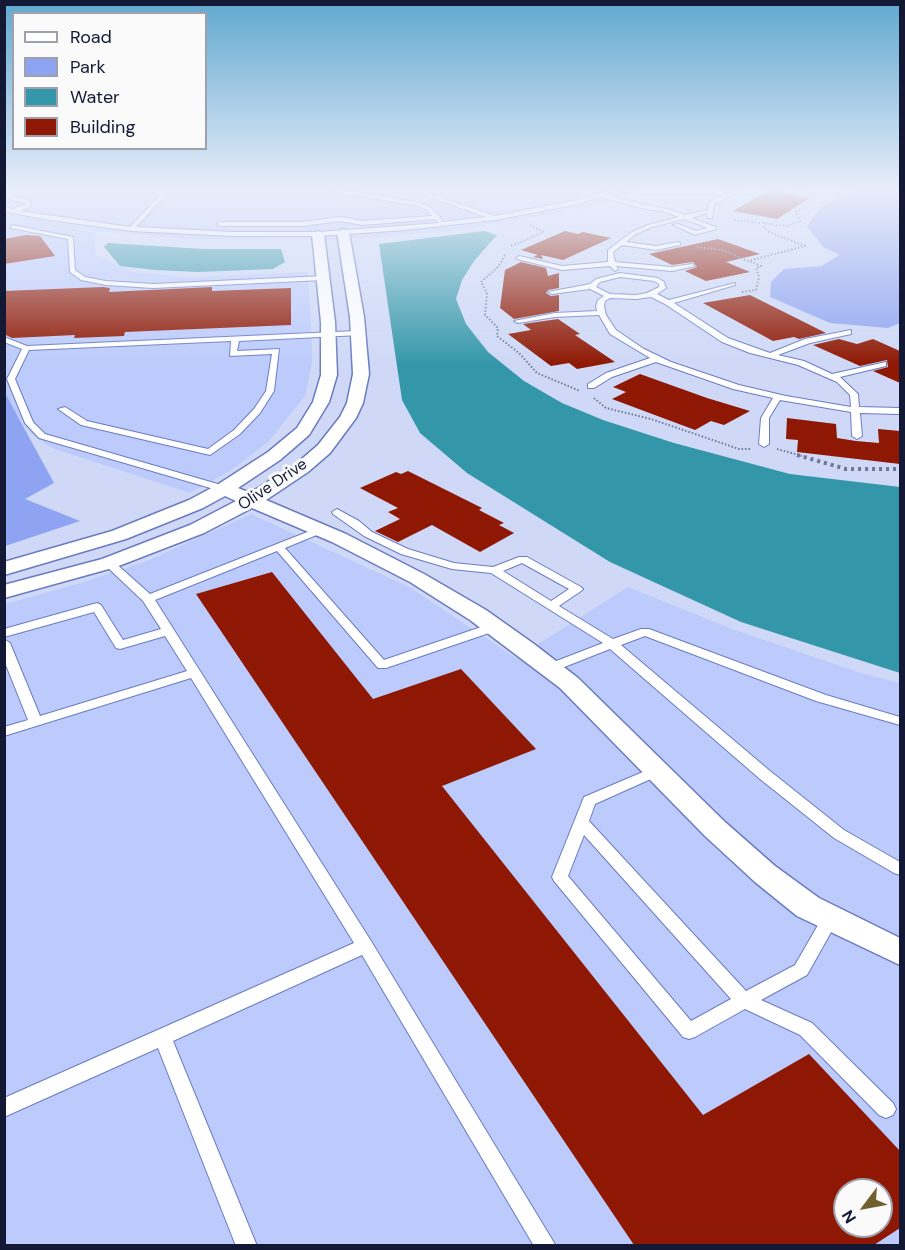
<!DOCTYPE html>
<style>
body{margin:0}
#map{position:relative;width:905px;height:1250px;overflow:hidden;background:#cfd9f7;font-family:"DM Sans",sans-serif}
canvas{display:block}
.frame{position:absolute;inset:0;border:6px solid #131934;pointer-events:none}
.legend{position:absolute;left:12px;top:12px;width:195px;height:138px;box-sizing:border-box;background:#fafafa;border:2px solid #9ea0ab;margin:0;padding:8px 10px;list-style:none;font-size:18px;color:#131934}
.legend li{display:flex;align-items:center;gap:12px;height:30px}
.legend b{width:30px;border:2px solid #9ea0ab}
.north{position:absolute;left:833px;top:1178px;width:60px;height:60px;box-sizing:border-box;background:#fafafa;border:2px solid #9ea0ab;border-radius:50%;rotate:238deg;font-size:16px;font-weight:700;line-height:24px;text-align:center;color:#131934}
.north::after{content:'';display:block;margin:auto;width:21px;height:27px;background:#70602e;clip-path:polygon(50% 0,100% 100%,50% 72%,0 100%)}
</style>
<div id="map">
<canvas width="905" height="1250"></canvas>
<div class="frame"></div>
<ul class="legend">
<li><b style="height:8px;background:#fff"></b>Road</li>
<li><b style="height:16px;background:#8ea3f1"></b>Park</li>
<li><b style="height:16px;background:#3497a9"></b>Water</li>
<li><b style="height:16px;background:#8e1803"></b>Building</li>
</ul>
<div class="north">N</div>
</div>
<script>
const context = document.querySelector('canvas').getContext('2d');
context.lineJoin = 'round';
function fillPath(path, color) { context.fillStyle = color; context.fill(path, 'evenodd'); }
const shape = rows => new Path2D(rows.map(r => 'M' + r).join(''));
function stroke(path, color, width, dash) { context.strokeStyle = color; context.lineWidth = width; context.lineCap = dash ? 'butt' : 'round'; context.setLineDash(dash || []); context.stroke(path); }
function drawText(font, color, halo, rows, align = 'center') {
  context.font = font + ' "DM Sans",sans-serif'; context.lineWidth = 6; context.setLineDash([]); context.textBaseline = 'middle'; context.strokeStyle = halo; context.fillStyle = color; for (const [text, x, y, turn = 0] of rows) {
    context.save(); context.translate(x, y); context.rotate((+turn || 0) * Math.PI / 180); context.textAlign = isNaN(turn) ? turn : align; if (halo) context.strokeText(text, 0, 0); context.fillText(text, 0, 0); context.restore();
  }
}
const built = shape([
 [5,190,644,190,602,204,564,212,452,231,332,240,187,239,74,229,96,233,95,255,132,272,188,277,308,272,312,346,312,363,305,396,269,441,233,469,190,493,52,448,31,434,5,399],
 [251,514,411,588,516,658,628,587,732,629,861,673,900,683,900,1245,5,1246,5,604,84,582,147,561],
 [845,1190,881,1190,881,1226,845,1226]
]);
const green = shape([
 [853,190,900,190,900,323,888,328,830,323,770,297,771,282,784,269,821,266,840,255,823,247,807,226,820,208],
 [5,393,54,483,25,499,80,521,5,546]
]);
const water = shape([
 [484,231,497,235,474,261,462,280,456,299,466,324,488,352,524,381,562,403,603,420,674,443,790,474,900,487,900,673,741,622,610,562,467,473,420,433,402,400,379,244],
 [108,243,203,249,281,249,285,262,273,269,198,272,155,270,120,266,104,247]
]);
const building = shape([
 [769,190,810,198,777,219,733,211],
 [565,231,578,234,583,232,611,238,563,260,541,255,543,259,533,257,538,255,521,250],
 [26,235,40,236,55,256,4,264,4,239],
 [718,239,760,254,726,262,750,272,706,281,685,271,697,267,693,262,672,265,649,254],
 [521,262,546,268,548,276,559,273,559,288,548,290,546,293,551,296,559,295,559,311,514,319,500,308,505,270],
 [103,287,110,288,109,292,212,287,212,291,291,288,291,325,125,332,124,336,74,338,75,335,12,338,4,334,4,291],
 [750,295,826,333,799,339,794,337,773,341,703,303],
 [558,319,580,334,575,335,615,362,577,369,569,363,551,366,508,334,531,330,523,324],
 [839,339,857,344,873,339,900,351,900,383,873,371,888,367,887,360,860,366,813,345],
 [640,374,707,398,750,411,724,425,711,421,695,430,612,399,626,392,613,387],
 [787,418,836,424,837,438,856,441,879,443,878,429,900,431,900,464,797,452,798,440,786,439],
 [408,471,482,508,479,510,504,523,499,525,514,533,480,552,432,525,398,542,375,531,400,519,388,512,398,508,360,488,396,472,401,474],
 [272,572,373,699,461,669,536,749,442,786,703,1115,809,1054,900,1151,900,1228,874,1245,634,1245,196,594],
 [845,1190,881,1190,881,1226,845,1226]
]);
const pathFar1 = shape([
 [826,197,848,190],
 [734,220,787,226,800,221,796,212,806,207],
 [530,225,544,232],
 [511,246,544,232],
 [697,247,722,250,748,261,805,246,769,232,762,225],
 [505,255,499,266,481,282,487,293,485,315,498,328,497,336,519,353,537,373,580,391],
 [742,292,756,290,759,277,756,268,761,266,749,261],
 [594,398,606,408,651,419,739,449,751,449],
 [777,449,802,456]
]);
const path = shape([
 [797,455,846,469,900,469]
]);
const service = shape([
 [165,190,171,190,136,227,233,232,318,232,439,223,435,219,363,225,340,221,303,226,220,226,217,224,220,222,303,222,340,217,363,221,432,216,426,209,413,205,326,190,340,190,416,202,430,207,439,216,442,222,486,217,410,190,418,190,495,216,577,200,613,190,622,190,606,195,645,205,664,208,685,215,708,210,709,202,733,190,740,190,714,204,712,218,708,218,707,213,691,218,716,227,716,229,695,235,673,225,678,224,696,231,708,228,684,219,652,227,636,234,626,242,656,246,678,242,680,243,680,245,656,250,622,245,613,252,615,262,672,267,692,264,695,266,672,271,616,266,618,269,615,271,610,266,562,270,517,259,516,258,519,256,562,266,608,262,608,250,632,232,648,225,679,217,661,211,645,209,600,197,578,204,495,220,406,230,318,236,233,236,131,231,43,219,4,211,4,207,13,209,25,205,25,203,4,198,4,194,30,201,30,207,20,211,130,227,165,190],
 [774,190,792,190,816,194,813,196,774,190],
 [12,225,73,237,75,270,85,277,106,281,153,284,324,276,327,278,324,280,153,288,106,285,81,280,70,272,68,239,10,228,12,225],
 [620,273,658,278,664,282,666,288,657,294,669,300,735,283,735,285,674,303,728,338,770,353,805,339,851,330,851,334,810,343,778,355,804,361,832,374,886,362,886,366,840,377,858,394,859,407,900,408,900,414,860,413,862,436,857,439,852,436,851,412,780,400,769,418,769,444,764,447,759,444,761,418,773,398,733,389,656,362,612,377,594,388,588,388,588,384,606,373,650,358,610,334,599,315,555,317,518,323,514,321,555,313,597,311,596,306,598,300,604,296,590,289,552,294,548,292,590,284,596,279,620,273],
 [620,277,654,281,659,284,659,287,647,293,636,295,610,294,596,287,600,282,620,277],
 [651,297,665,304,722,342,750,353,798,365,837,382,850,395,851,407,786,396,739,385,671,362,644,349,616,330,606,315,604,306,605,301,610,298,636,299,651,297],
 [357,331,360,331,360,335,239,341,237,351,279,349,274,391,260,413,240,434,210,455,81,425,58,409,65,407,87,421,208,449,234,430,254,409,266,391,272,354,230,356,231,341,29,350,15,379,33,422,45,434,228,487,229,489,224,492,39,438,25,423,7,379,22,349,4,342,4,337,27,346,357,331],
 [337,509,359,521,372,532,408,549,454,563,493,567,519,557,527,557,581,587,583,589,581,591,559,606,613,639,641,629,649,629,826,695,900,717,900,725,816,701,645,636,621,645,770,771,844,830,900,862,900,875,894,873,834,838,760,779,610,649,554,671,550,672,544,668,546,665,603,643,491,573,452,569,401,554,364,536,333,514,332,512,337,509],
 [522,563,569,589,551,601,503,571,522,563],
 [320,527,324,528,325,530,324,532,285,548,384,660,490,624,498,624,500,627,498,630,386,668,378,668,277,551,155,600,371,941,556,1246,534,1246,362,955,173,1041,257,1246,236,1246,158,1048,4,1117,4,1098,354,943,191,678,4,736,4,727,28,720,4,660,4,639,10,643,40,716,187,671,165,636,120,649,116,648,94,612,4,637,4,629,97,603,101,605,123,640,161,629,143,601,105,565,103,563,105,561,113,561,150,594,320,527],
 [657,766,662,768,664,771,662,774,595,804,589,821,746,991,795,965,825,913,831,911,837,913,839,918,807,975,761,1000,812,1023,893,1103,896,1109,893,1115,886,1118,879,1115,800,1035,745,1009,695,1037,689,1039,683,1037,554,881,552,877,584,797,657,766],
 [584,835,731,999,691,1021,568,876,584,835]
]);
const minor = shape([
 [343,229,349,232,364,317,369,374,363,403,356,418,330,453,308,472,266,500,346,534,424,574,486,610,534,644,578,678,725,822,775,866,819,898,900,938,900,965,797,916,755,882,705,836,560,688,470,620,410,582,332,542,252,508,204,533,116,567,4,598,4,585,102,559,190,525,236,501,225,496,203,508,126,539,4,575,4,562,112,531,189,500,217,485,268,452,297,428,313,402,321,375,321,322,312,234,318,231,324,234,335,322,337,375,329,402,309,435,280,460,238,488,250,493,296,464,318,445,340,417,347,403,353,374,350,317,337,232,343,229]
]);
const farStreetnames = [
 ["Olive Drive",273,485,-34]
];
fillPath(built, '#bccbfc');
fillPath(green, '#8ea3f1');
fillPath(water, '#3497a9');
fillPath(building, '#8e1803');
stroke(service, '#6a7bc0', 2);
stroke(minor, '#6a7bc0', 3);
stroke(pathFar1, '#6f7794', 2, [1.5, 2]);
stroke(path, '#6f7794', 4, [3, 4]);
fillPath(service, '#fff');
fillPath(minor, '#fff');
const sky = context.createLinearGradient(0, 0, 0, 365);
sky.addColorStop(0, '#60a8cf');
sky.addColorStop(0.52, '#e9eefb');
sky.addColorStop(1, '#e9eefb00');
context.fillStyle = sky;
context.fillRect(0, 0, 905, 365);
drawText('16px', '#131934', '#fafafa', farStreetnames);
</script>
